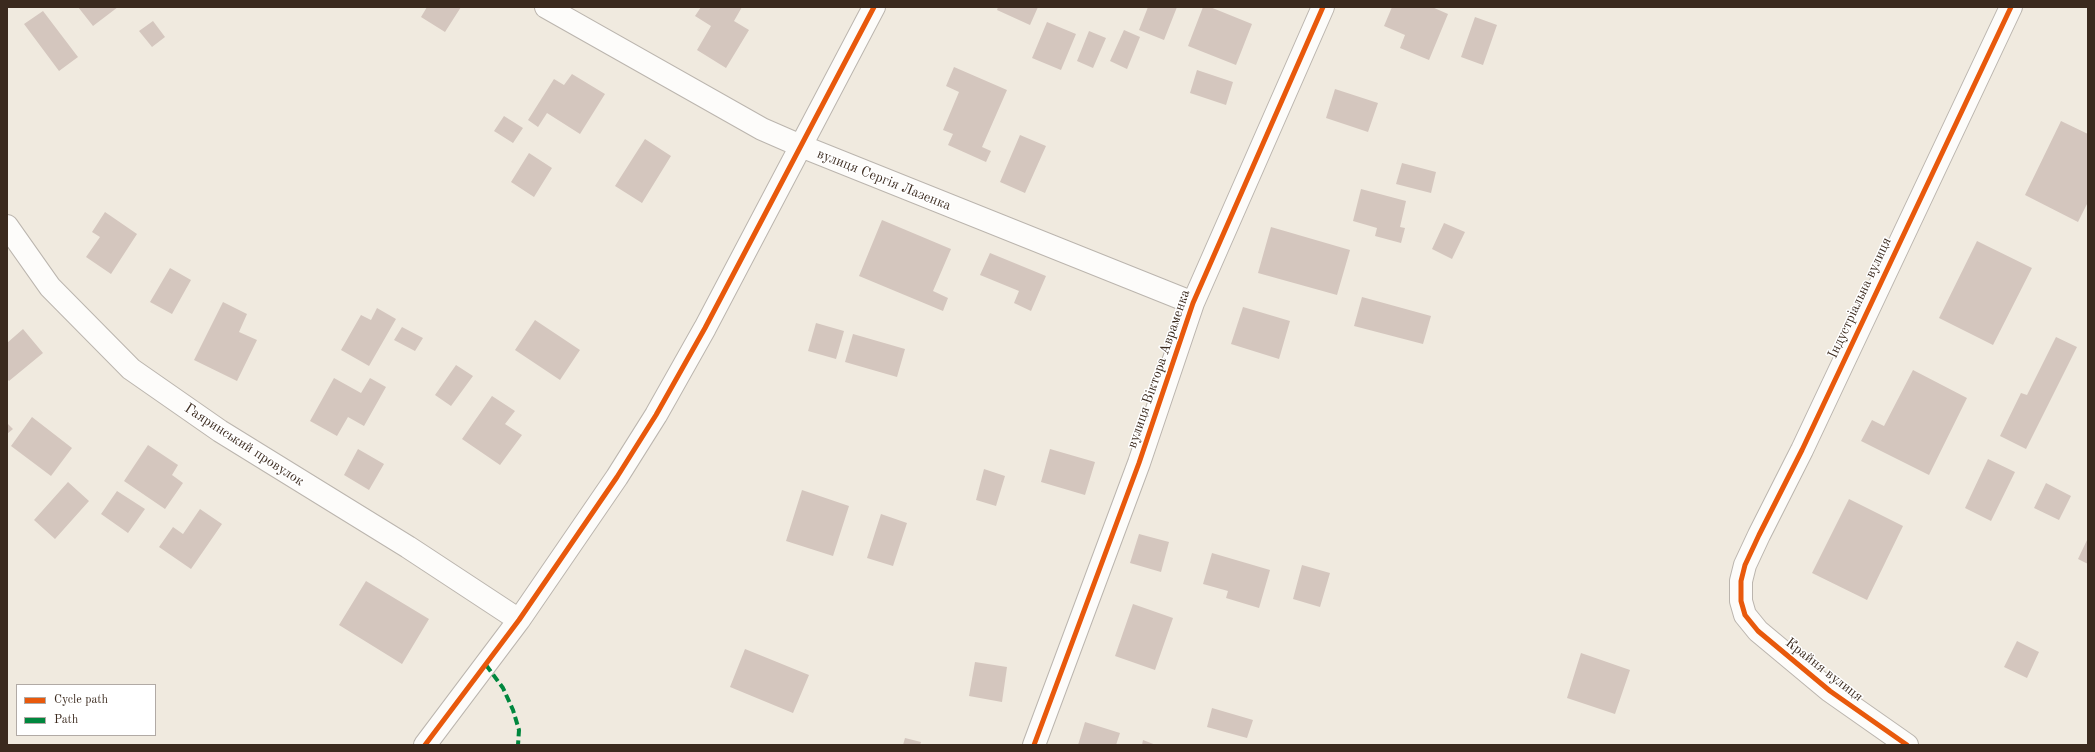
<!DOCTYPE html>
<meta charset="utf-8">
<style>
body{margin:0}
#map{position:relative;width:2095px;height:752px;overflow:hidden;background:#f0eadf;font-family:"Old Standard TT",serif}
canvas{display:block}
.frame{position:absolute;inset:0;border:8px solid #3b2a1e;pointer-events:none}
.legend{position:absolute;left:16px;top:684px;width:140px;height:52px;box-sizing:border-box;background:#fff;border:1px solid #b1aaa5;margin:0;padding:5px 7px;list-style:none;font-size:12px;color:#3b2a1e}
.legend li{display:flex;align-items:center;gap:8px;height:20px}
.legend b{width:20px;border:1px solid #b1aaa5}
</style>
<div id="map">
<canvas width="2095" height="752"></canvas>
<div class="frame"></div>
<ul class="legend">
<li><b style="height:5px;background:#e8590c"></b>Cycle path</li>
<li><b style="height:5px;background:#00873e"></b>Path</li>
</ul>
</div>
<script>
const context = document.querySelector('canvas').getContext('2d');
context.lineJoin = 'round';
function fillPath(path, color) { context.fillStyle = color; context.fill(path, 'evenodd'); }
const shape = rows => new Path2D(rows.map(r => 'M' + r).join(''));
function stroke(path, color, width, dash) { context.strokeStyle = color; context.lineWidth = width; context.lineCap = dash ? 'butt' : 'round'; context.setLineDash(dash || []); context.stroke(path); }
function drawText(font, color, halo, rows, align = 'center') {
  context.font = font + ' "Old Standard TT",serif'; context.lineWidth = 3; context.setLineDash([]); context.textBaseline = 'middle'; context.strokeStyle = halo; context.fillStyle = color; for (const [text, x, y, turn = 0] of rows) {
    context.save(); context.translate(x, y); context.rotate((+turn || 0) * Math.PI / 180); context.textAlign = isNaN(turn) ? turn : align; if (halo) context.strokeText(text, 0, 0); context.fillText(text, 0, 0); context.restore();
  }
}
const building = shape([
 [78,7,118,7,93,26],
 [427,7,461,7,445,32,421,17],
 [701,7,742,7,734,21,749,30,726,68,697,50,711,26,695,16],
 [998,7,1038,7,1030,25,997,10],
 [1148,7,1177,7,1164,40,1139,30],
 [1203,7,1210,7,1252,24,1236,65,1188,46],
 [1392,7,1432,7,1448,14,1429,60,1400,48,1405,35,1384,26],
 [43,11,78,57,59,71,24,24],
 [1475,17,1497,25,1483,65,1461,57],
 [153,21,165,37,152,47,139,31],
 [1047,22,1076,34,1061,70,1032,58],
 [1124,30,1140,37,1127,69,1110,61],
 [1089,31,1106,38,1093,68,1077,61],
 [954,67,1007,90,982,147,991,151,986,162,948,145,953,134,943,130,959,92,946,86],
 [1197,70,1233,82,1226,105,1190,93],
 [572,74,605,94,580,134,547,113,538,127,528,120,554,79,564,85],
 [1335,89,1378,103,1368,132,1326,118],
 [504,116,523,128,513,143,494,131],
 [2061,121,2088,134,2088,202,2078,222,2025,195],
 [1020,135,1046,146,1025,193,1000,182],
 [645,139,671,156,642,203,615,186],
 [529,153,552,168,534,197,511,182],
 [1402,163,1436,172,1431,193,1396,184],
 [1361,189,1406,201,1400,227,1405,228,1401,243,1375,236,1377,228,1353,221],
 [105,212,137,234,111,274,86,257,100,237,92,232],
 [882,220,951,249,933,291,948,298,943,311,859,276],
 [1444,223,1465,232,1452,259,1432,249],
 [1271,227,1350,250,1337,295,1258,273],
 [1977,241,2032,268,1993,345,1939,318],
 [990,253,1046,276,1031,311,1014,303,1019,291,980,275],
 [170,268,191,280,172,314,150,302],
 [1362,297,1431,316,1423,344,1354,326],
 [223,302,247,314,239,332,257,340,237,381,194,360],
 [1243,307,1290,321,1279,359,1231,344],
 [377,308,396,319,369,366,341,350,361,315,371,320],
 [535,320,580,350,560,380,515,350],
 [816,323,844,331,836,359,808,351],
 [402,327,423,338,415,351,394,340],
 [23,329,43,353,9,381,7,379,7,343],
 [853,334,905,349,897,377,845,362],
 [2056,337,2077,347,2026,449,2000,436,2021,393,2027,395],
 [456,365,473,376,451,406,435,395],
 [1913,370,1967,398,1929,475,1861,441,1872,420,1884,426],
 [334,378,361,393,370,378,386,387,364,426,348,417,337,436,310,421],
 [492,396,515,411,505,424,522,435,500,465,462,439],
 [32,417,72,448,51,476,11,446],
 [7,423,13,429,7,434],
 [148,445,178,465,172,475,183,483,165,509,124,481],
 [358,449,384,464,369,490,344,475],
 [1050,449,1095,462,1085,495,1041,482],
 [1988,459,2015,472,1991,521,1965,508],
 [984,469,1005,476,996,506,976,500],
 [68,482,89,501,55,539,34,520],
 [2046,483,2071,496,2059,520,2034,508],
 [802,490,849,506,833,556,786,541],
 [117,491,145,509,128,533,101,514],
 [1849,499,1903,526,1867,600,1812,573],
 [200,509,222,524,191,569,159,547,173,527,183,534],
 [881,514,907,523,893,566,867,558],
 [1139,534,1169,542,1161,572,1130,563],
 [2088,538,2088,564,2078,559],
 [1212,553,1270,570,1259,608,1226,598,1228,591,1203,584],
 [1302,565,1330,573,1320,607,1293,599],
 [366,581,429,619,402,664,339,625],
 [1133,604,1173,618,1155,670,1115,656],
 [2017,641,2039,652,2027,678,2004,667],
 [745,649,809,675,793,713,730,687],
 [1581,653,1630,670,1615,714,1567,698],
 [975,662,1007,667,1002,702,969,696],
 [1212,708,1253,720,1247,738,1207,727],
 [1085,722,1120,733,1116,745,1078,745],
 [905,738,921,742,920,745,903,745],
 [1143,740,1156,745,1142,745]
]);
const street = shape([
 [546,7,762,129,801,146,1193,303],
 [7,226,50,287,131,369,220,431,408,547,519,620],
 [425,745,519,620,617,477,656,415,705,328,874,7],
 [1034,745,1139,463,1193,303,1323,7],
 [1907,745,1830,691,1758,631,1745,615,1741,601,1741,581,1745,565,1759,535,1802,450,2011,7]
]);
const quiet = shape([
 [486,665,503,688,513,710,519,730,518,745]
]);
const cycleway = shape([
 [425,745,519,620,617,477,656,415,705,328,874,7],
 [1034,745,1139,463,1193,303,1323,7],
 [1907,745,1830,691,1758,631,1745,615,1741,601,1741,581,1745,565,1759,535,1802,450,2011,7]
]);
const streetNames = [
 ["вулиця Сергія Лазенка",884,180,22],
 ["Індустріальна вулиця",1860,298,-65],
 ["вулиця Віктора Авраменка",1159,369,-71],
 ["Гаяринський провулок",244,445,33],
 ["Крайня вулиця",1824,670,38]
];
fillPath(building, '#d4c6be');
stroke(street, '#bbb5ae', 24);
stroke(street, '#fdfcfa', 22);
stroke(quiet, '#00873e', 4, [8, 4]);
stroke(cycleway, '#e8590c', 5);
drawText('14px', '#3b2a1e', '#fff', streetNames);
</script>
